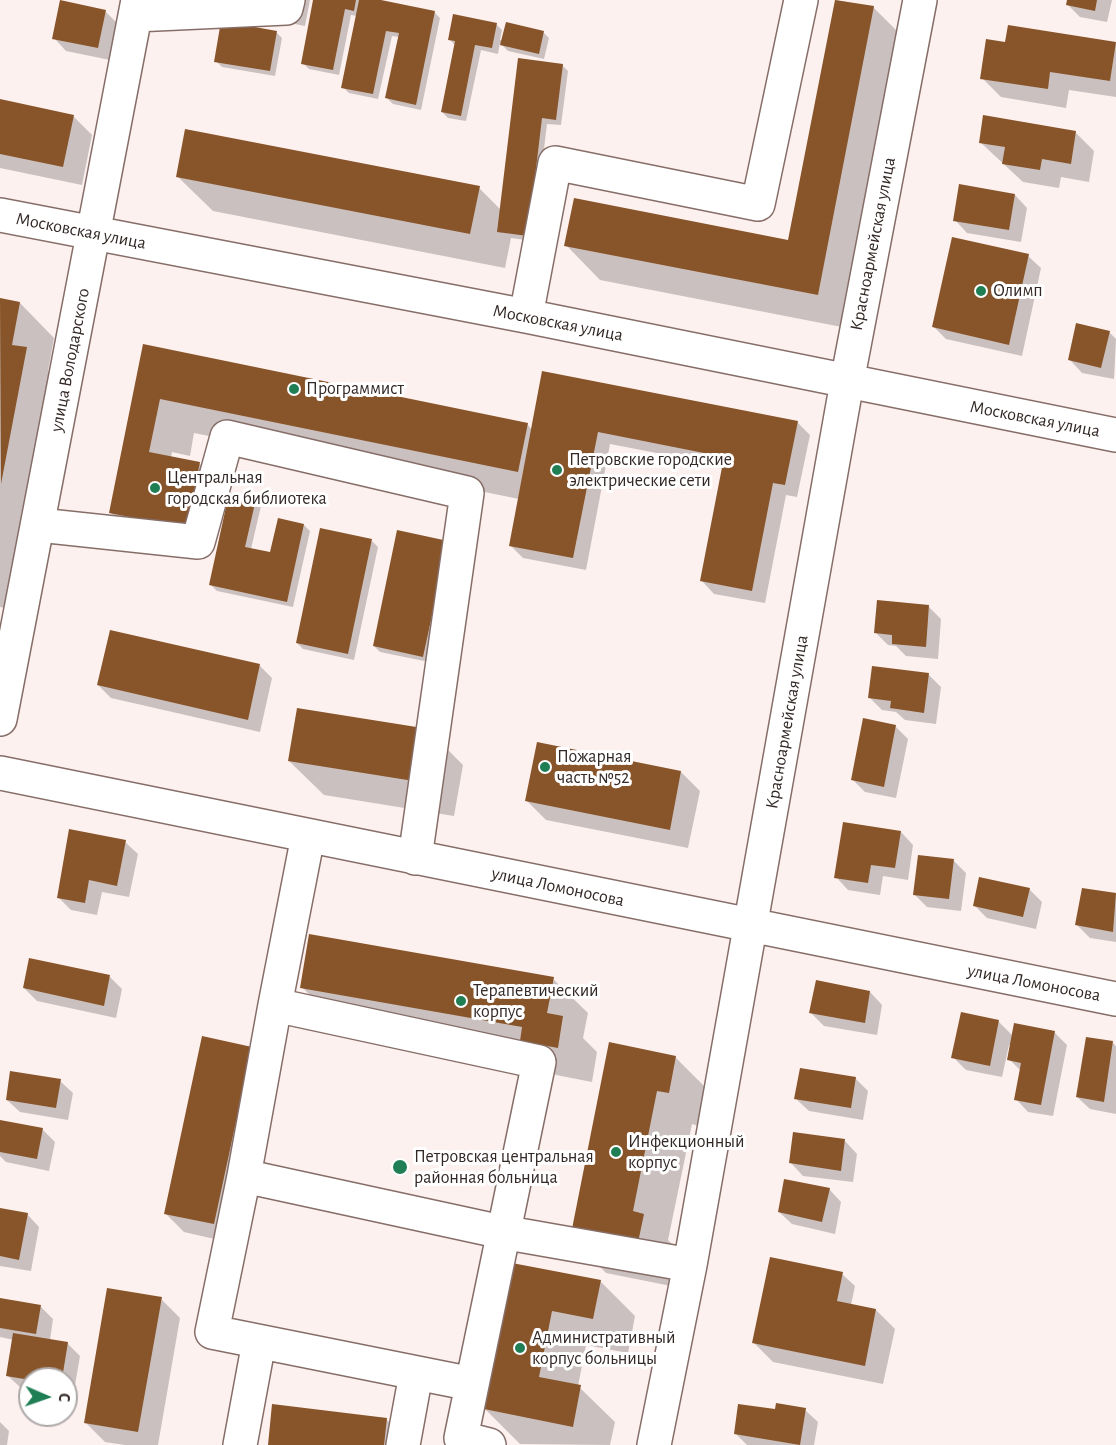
<!DOCTYPE html>
<meta charset="utf-8">
<style>
body{margin:0}
#map{position:relative;width:1116px;height:1445px;overflow:hidden;background:#fdf1ef;font-family:"Alegreya Sans",sans-serif}
canvas{display:block}
.north{position:absolute;left:18px;top:1367px;width:60px;height:60px;box-sizing:border-box;background:#fff;border:2px solid #ada9a8;border-radius:50%;rotate:92deg;font-size:16px;font-weight:700;line-height:24px;text-align:center;color:#322825}
.north::after{content:'';display:block;margin:auto;width:21px;height:27px;background:#207e55;clip-path:polygon(50% 0,100% 100%,50% 72%,0 100%)}
</style>
<div id="map">
<canvas width="1116" height="1445"></canvas>
<div class="north">С</div>
</div>
<script>
const context = document.querySelector('canvas').getContext('2d');
context.lineJoin = 'round';
function fillPath(path, color) { context.fillStyle = color; context.fill(path, 'evenodd'); }
const shape = rows => new Path2D(rows.map(r => 'M' + r).join(''));
function stroke(path, color, width, dash) { context.strokeStyle = color; context.lineWidth = width; context.lineCap = dash ? 'butt' : 'round'; context.setLineDash(dash || []); context.stroke(path); }
function drawText(font, color, halo, rows, align = 'center') {
  context.font = font + ' "Alegreya Sans",sans-serif'; context.lineWidth = 6; context.setLineDash([]); context.textBaseline = 'middle'; context.strokeStyle = halo; context.fillStyle = color; for (const [text, x, y, turn = 0] of rows) {
    context.save(); context.translate(x, y); context.rotate((+turn || 0) * Math.PI / 180); context.textAlign = isNaN(turn) ? turn : align; if (halo) context.strokeText(text, 0, 0); context.fillText(text, 0, 0); context.restore();
  }
}
const shadow = shape([
 [242,0,310,0,305,26,259,17],
 [315,0,374,0,434,12,440,18,421,110,393,104,387,98,399,37,392,36,378,99,349,93,343,87,357,16,351,15,339,75,309,69,303,63],
 [836,0,873,7,908,42,852,329,600,280,566,245,789,242],
 [1068,0,1112,0,1107,22,1080,17,1067,4],
 [106,12,118,24,110,60,66,51,54,38],
 [496,24,502,30,500,40,503,40,543,32,549,38,544,59,508,51,500,43,498,54,481,50,466,121,448,118,442,112,455,45,450,40],
 [276,32,282,38,275,76,222,67,216,61],
 [1116,43,1116,97,1069,90,1066,108,1001,97,982,78,1006,44],
 [562,65,568,71,561,125,547,124,533,241,511,238,505,268,213,211,178,177,479,188,501,210],
 [0,101,73,116,92,135,82,185,0,168],
 [1075,132,1094,151,1089,182,1061,177,1059,188,1023,182,980,142],
 [1015,195,1027,208,1021,242,967,233,955,220],
 [1028,256,1041,268,1022,356,946,339,934,327],
 [0,299,20,303,54,338,48,371,61,384,8,609,0,607],
 [1109,332,1116,339,1114,379,1082,373,1070,360],
 [145,346,527,424,532,430,797,422,810,435,797,497,786,495,765,603,714,594,702,581,724,466,610,444,586,570,523,558,510,545,519,499,194,433,190,456,172,452,171,458,199,463,218,482,205,547,130,532,111,513],
 [255,500,261,506,251,549,271,554,304,525,310,531,293,607,217,591,211,585],
 [372,541,378,547,354,660,303,649,297,643],
 [447,542,429,662,380,652,374,646],
 [929,607,941,619,938,659,906,656,896,646,888,645,876,633],
 [111,632,260,666,272,678,260,732,111,698,98,685],
 [928,674,941,687,936,724,905,720,896,712,882,710,870,698],
 [895,726,908,739,896,798,865,792,853,780],
 [428,730,463,765,454,816,324,795,289,761],
 [681,772,700,791,688,848,546,820,527,801],
 [901,832,913,845,908,880,883,876,880,895,848,890,836,877],
 [125,842,138,854,129,897,102,892,97,915,71,910,58,897],
 [919,856,954,861,966,873,961,911,927,907,914,894],
 [1029,889,1042,902,1036,929,987,918,974,905],
 [1083,889,1116,895,1116,942,1090,938,1077,925],
 [110,977,122,989,116,1018,37,1001,24,988],
 [553,979,588,1013,583,1038,597,1052,592,1082,556,1075,539,1058,336,1022,302,987],
 [870,992,882,1005,877,1035,824,1026,811,1013],
 [998,1021,1013,1036,1054,1032,1067,1045,1053,1116,1028,1112,1016,1099,1021,1071,1009,1059,1011,1045,1009,1045,1002,1077,966,1070,953,1057],
 [1112,1042,1116,1046,1116,1114,1090,1109,1077,1097],
 [251,1048,232,1243,184,1232,165,1213],
 [675,1057,710,1092,703,1127,692,1124,668,1240,678,1250,671,1286,606,1273,572,1238],
 [855,1078,868,1091,863,1120,809,1111,796,1099],
 [60,1081,73,1093,68,1120,20,1112,7,1100],
 [0,1121,43,1130,55,1142,49,1171,6,1162,0,1156],
 [845,1141,857,1154,853,1182,803,1176,791,1163],
 [829,1189,841,1202,835,1234,792,1224,779,1212],
 [0,1210,27,1214,39,1227,31,1271,0,1266],
 [513,1264,600,1281,635,1316,628,1353,586,1345,578,1386,615,1422,610,1445,520,1444,485,1409],
 [842,1274,855,1286,851,1305,876,1310,895,1329,883,1384,773,1362,754,1343],
 [0,1299,41,1307,53,1319,50,1340,67,1343,80,1356,73,1397,66,1396,66,1379,30,1379,30,1390,21,1388,8,1376,14,1340,0,1337],
 [161,1299,180,1318,158,1445,125,1445,105,1442,86,1423],
 [805,1410,818,1422,814,1445,747,1445,735,1433],
 [386,1419,405,1438,405,1445,269,1445],
 [0,1422,9,1431,7,1445,0,1445]
]);
const building = shape([
 [60,0,106,10,98,48,52,39],
 [313,0,356,0,354,11,345,9,333,70,301,64],
 [359,0,381,0,435,11,416,105,385,98,399,33,386,31,373,94,341,88],
 [835,0,874,6,818,295,564,246,574,198,788,240],
 [1067,0,1097,0,1095,11,1066,5],
 [453,14,497,23,492,48,475,45,461,116,441,112,455,41,448,40],
 [221,21,277,31,270,71,214,62],
 [506,22,544,31,539,54,500,45],
 [1008,25,1116,42,1110,81,1050,72,1048,89,980,79,986,39,1005,42],
 [518,58,563,64,556,120,542,118,528,236,497,232],
 [0,99,74,115,63,167,0,154],
 [983,115,1076,131,1071,164,1042,159,1040,170,1002,164,1005,147,979,143],
 [185,129,480,186,470,234,176,177],
 [959,184,1015,194,1009,230,953,221],
 [952,237,1029,254,1009,345,932,327],
 [0,298,20,302,12,345,27,347,1,484],
 [1076,323,1110,331,1101,368,1068,360],
 [143,344,528,423,518,472,160,399,149,452,200,462,187,528,109,513],
 [542,371,798,421,785,485,773,483,752,591,700,581,724,457,598,432,573,558,509,546],
 [229,493,256,499,245,547,270,552,278,518,304,524,287,602,209,585],
 [320,528,372,539,348,654,296,643],
 [397,530,448,541,423,657,373,646],
 [877,600,929,605,926,647,892,644,892,635,874,633],
 [110,630,260,664,248,720,97,685],
 [872,666,929,673,924,713,890,708,891,701,868,698],
 [297,708,429,729,420,782,288,761],
 [863,718,896,725,884,787,851,780],
 [537,742,681,771,670,830,525,801],
 [843,822,901,831,895,868,871,865,868,883,834,878],
 [69,829,126,840,117,886,89,880,85,903,57,898],
 [918,855,954,859,949,899,913,895],
 [979,877,1030,888,1023,917,973,906],
 [1082,888,1116,893,1113,932,1075,925],
 [309,934,554,977,547,1013,563,1016,558,1048,520,1041,522,1027,300,988],
 [29,958,110,975,104,1006,23,988],
 [816,980,870,991,865,1023,809,1013],
 [961,1012,999,1020,990,1066,951,1058],
 [1014,1023,1055,1031,1041,1105,1014,1100,1021,1063,1007,1060],
 [202,1036,252,1047,214,1224,164,1214],
 [1086,1037,1113,1041,1104,1102,1076,1097],
 [609,1042,676,1056,669,1093,657,1091,633,1211,644,1214,636,1252,570,1239],
 [800,1068,856,1077,851,1108,794,1099],
 [10,1071,61,1079,56,1108,6,1100],
 [0,1120,43,1128,37,1159,0,1152],
 [793,1132,845,1139,841,1171,789,1163],
 [784,1179,830,1188,822,1222,778,1212],
 [0,1208,28,1213,19,1260,0,1256],
 [770,1257,843,1272,837,1301,876,1309,865,1366,752,1343],
 [512,1263,601,1280,593,1319,552,1311,539,1377,581,1385,573,1427,484,1409],
 [107,1288,162,1297,138,1432,84,1423],
 [0,1298,41,1305,36,1334,0,1328],
 [13,1333,68,1342,62,1379,30,1380,6,1376],
 [776,1403,806,1408,800,1445,734,1434,738,1404,775,1409],
 [272,1404,387,1418,384,1445,268,1445]
]);
const minor = shape([
 [135,15,286,8,288,0],
 [0,215,526,316,1116,435],
 [526,316,555,163,758,204,801,0],
 [39,525,198,542,227,437,467,493,415,858],
 [0,719,138,0],
 [0,773,1116,999],
 [308,836,275,1005,539,1062,461,1438,489,1445],
 [244,1176,275,1005],
 [472,1384,212,1332,244,1176,502,1232,690,1265],
 [240,1445,259,1342],
 [403,1445,416,1374],
 [654,1445,690,1265,847,382,920,0]
]);
const markers = [
 [981,291,6,"#207e55"],
 [294,389,6,"#207e55"],
 [557,470,6,"#207e55"],
 [155,488,6,"#207e55"],
 [545,767,6,"#207e55"],
 [461,1001,6,"#207e55"],
 [616,1152,6,"#207e55"],
 [400,1167,8,"#207e55"],
 [520,1348,6,"#207e55"]
];
const streetNames = [
 ["Московская улица",81,231,11],
 ["Красноармейская улица",873,244,-79],
 ["Московская улица",558,323,11],
 ["улица Володарского",70,360,-79],
 ["Московская улица",1035,419,11],
 ["Красноармейская улица",787,722,-80],
 ["улица Ломоносова",558,887,12],
 ["улица Ломоносова",1034,983,11]
];
const poiNames = [
 ["Олимп",993,291],
 ["Программист",306,389],
 ["Петровские городские",569,460],
 ["электрические сети",569,481],
 ["Центральная",167,478],
 ["городская библиотека",167,499],
 ["Пожарная",557,757],
 ["часть №52",557,778],
 ["Терапевтический",473,991],
 ["корпус",473,1012],
 ["Инфекционный",628,1142],
 ["корпус",628,1163],
 ["Петровская центральная",414,1157],
 ["районная больница",414,1178],
 ["Административный",532,1338],
 ["корпус больницы",532,1359]
];
fillPath(shadow, '#0003');
fillPath(building, '#885429');
stroke(minor, '#866e68', 36);
stroke(minor, '#fff', 33);
for (const [x, y, r, color] of markers) { const dot = new Path2D(); dot.arc(x, y, r, 0, 2 * Math.PI); context.fillStyle = color; context.fill(dot); stroke(dot, '#fff', 2); }
drawText('18px', '#322825', '#fff', streetNames);
drawText('18px', '#322825', '#fff', poiNames, 'left');
</script>
